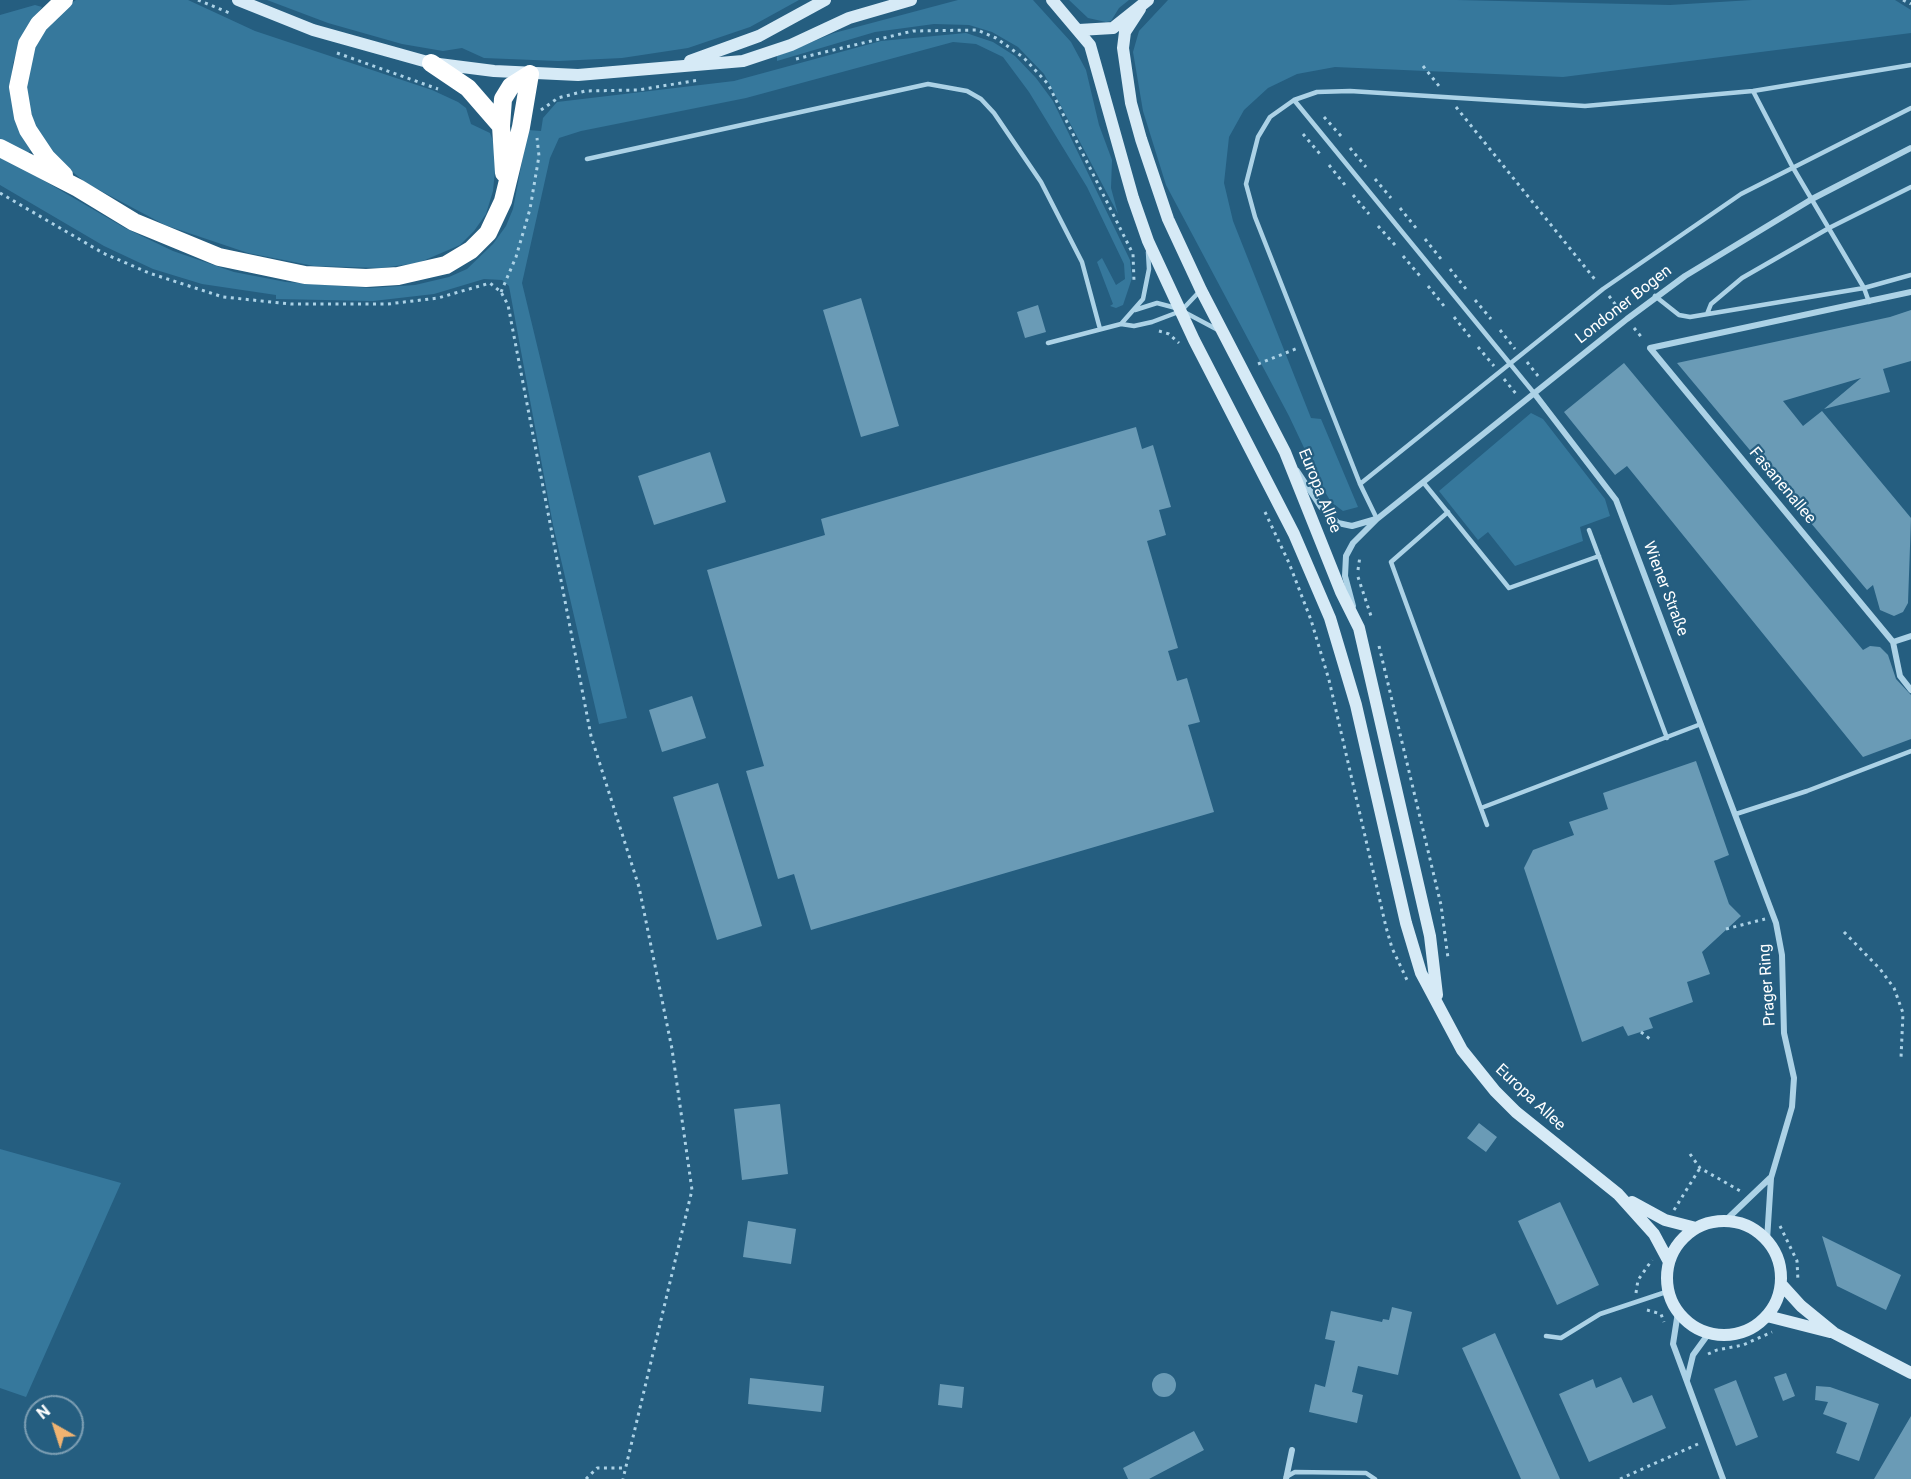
<!DOCTYPE html>
<meta charset="utf-8">
<style>
body{margin:0}
#map{position:relative;width:1911px;height:1479px;overflow:hidden;background:#255e80;font-family:Roboto,sans-serif}
canvas{display:block}
.north{position:absolute;left:24px;top:1395px;width:60px;height:60px;box-sizing:border-box;background:#255e80;border:2px solid #7c9eb3;border-radius:50%;rotate:321deg;font-size:16px;font-weight:700;line-height:24px;text-align:center;color:#fff}
.north::after{content:'';display:block;margin:auto;width:21px;height:27px;background:#f0b371;clip-path:polygon(50% 0,100% 100%,50% 72%,0 100%)}
</style>
<div id="map">
<canvas width="1911" height="1479"></canvas>
<div class="north">N</div>
</div>
<script>
const context = document.querySelector('canvas').getContext('2d');
context.lineJoin = 'round';
function fillPath(path, color) { context.fillStyle = color; context.fill(path, 'evenodd'); }
const shape = rows => new Path2D(rows.map(r => 'M' + r).join(''));
function stroke(path, color, width, dash) { context.strokeStyle = color; context.lineWidth = width; context.lineCap = dash ? 'butt' : 'round'; context.setLineDash(dash || []); context.stroke(path); }
function drawText(font, color, halo, rows, align = 'center') {
  context.font = font + ' Roboto,sans-serif'; context.lineWidth = 4.5; context.setLineDash([]); context.textBaseline = 'middle'; context.strokeStyle = halo; context.fillStyle = color; for (const [text, x, y, turn = 0] of rows) {
    context.save(); context.translate(x, y); context.rotate((+turn || 0) * Math.PI / 180); context.textAlign = isNaN(turn) ? turn : align; if (halo) context.strokeText(text, 0, 0); context.fillText(text, 0, 0); context.restore();
  }
}
const green = shape([
 [76,0,188,0,255,31,432,90,458,102,466,108,471,124,490,133,493,141,496,160,493,191,486,214,474,231,460,245,418,263,381,268,314,266,248,253,165,225,86,183,58,160,37,133,25,91,37,39,62,9],
 [267,0,799,0,750,27,688,48,622,58,558,61,484,58,462,48,443,51,402,44,328,23],
 [958,0,1033,0,1071,42,1086,70,1099,125,1112,160,1111,188,1118,214,1044,74,1018,47,992,32,969,25,934,24,875,32,777,61,777,56,834,33],
 [1069,0,1129,0,1119,8,1111,21,1106,22,1088,18],
 [1168,0,1457,0,1670,5,1752,0,1895,0,1911,10,1911,33,1563,77,1335,67,1297,74,1268,88,1244,110,1229,137,1224,183,1233,221,1311,418,1321,419,1358,507,1343,511,1331,502,1324,490,1289,416,1166,185,1143,111,1133,52,1139,31],
 [35,5,42,7,20,43,13,63,11,81,32,149,27,154,0,140,0,15],
 [966,33,993,42,1015,56,1036,78,1053,101,1130,260,1132,278,1123,305,1116,308,1110,306,1113,304,1097,262,1102,258,1116,285,1125,279,1124,264,1087,187,1029,92,1003,57,976,44,953,42,746,98,581,131,559,138,550,158,522,283,627,718,599,724,553,525,509,286,502,280,484,279,434,294,373,301,276,299,276,295,202,284,153,269,104,246,0,185,0,155,125,228,173,251,234,272,286,282,370,288,415,285,449,277,467,269,493,244,506,226,513,209,528,130,541,131,543,118,557,102,734,81,881,41],
 [1531,413,1543,419,1605,499,1610,516,1580,527,1583,541,1515,566,1488,532,1478,540,1439,491],
 [0,1149,121,1183,26,1397,0,1388]
]);
const building = shape([
 [861,298,899,426,861,437,823,310],
 [1038,305,1046,332,1025,338,1017,312],
 [1911,310,1911,361,1883,369,1890,392,1824,409,1861,378,1783,401,1803,426,1822,411,1911,518,1908,603,1903,612,1894,616,1880,610,1873,585,1867,590,1677,363,1890,317],
 [1624,363,1863,650,1870,646,1880,647,1888,655,1896,679,1911,695,1911,739,1863,757,1627,466,1615,475,1564,412],
 [1136,427,1142,449,1153,445,1171,507,1159,510,1166,535,1147,541,1178,648,1168,651,1177,681,1187,678,1200,722,1188,725,1214,812,811,930,794,874,778,879,746,771,764,766,707,570,825,535,821,519],
 [710,452,726,502,654,525,638,476],
 [692,696,706,738,662,752,649,710],
 [1696,761,1729,855,1714,861,1729,904,1741,916,1702,952,1710,974,1687,982,1693,1002,1649,1018,1653,1028,1628,1036,1623,1026,1582,1042,1524,868,1533,850,1574,835,1569,822,1608,809,1603,793],
 [718,783,762,926,717,940,673,797],
 [780,1104,788,1174,742,1180,734,1109],
 [1479,1123,1497,1137,1486,1152,1467,1138],
 [1560,1202,1599,1285,1557,1305,1518,1221],
 [748,1221,796,1229,791,1264,743,1257],
 [1822,1236,1901,1275,1886,1310,1837,1286],
 [1392,1307,1412,1312,1398,1375,1358,1366,1352,1392,1363,1395,1357,1423,1309,1412,1315,1384,1325,1387,1335,1341,1325,1339,1331,1311,1382,1322,1383,1319,1389,1320],
 [1495,1333,1560,1479,1521,1479,1462,1348],
 '1152 1385a12 12 0 1 1 24 0a12 12 0 1 1-24 0Z',
 [1786,1373,1795,1396,1783,1401,1774,1377],
 [1621,1377,1633,1403,1652,1395,1666,1428,1589,1462,1559,1394,1593,1379,1596,1388],
 [750,1378,824,1386,821,1412,748,1404],
 [1736,1380,1758,1437,1736,1446,1714,1389],
 [940,1384,964,1387,962,1408,938,1405],
 [1816,1386,1830,1387,1879,1404,1859,1461,1836,1453,1847,1423,1823,1414,1828,1402,1815,1400],
 [1911,1416,1911,1479,1874,1479,1884,1462],
 [1194,1431,1204,1450,1149,1479,1128,1479,1123,1468]
]);
const path = shape([
 [198,0,232,14],
 [1903,0,1911,4],
 [337,53,438,89],
 [796,59,913,31,977,30,996,38,1024,58,1048,84,1133,254,1134,281],
 [1423,66,1439,86],
 [1456,107,1597,282],
 [541,110,558,98,585,91,638,90,699,80],
 [1324,117,1341,136],
 [1303,134,1320,154],
 [1350,148,1366,167],
 [1329,165,1345,185],
 [1375,179,1391,198],
 [0,193,103,253,149,273,223,297,291,304,388,304,438,298,490,283,501,292,508,305,591,736,639,887,672,1049,692,1190,623,1479],
 [1353,195,1369,214],
 [1400,208,1416,228],
 [1378,226,1395,245],
 [1425,239,1441,259],
 [1403,256,1420,276],
 [1450,269,1466,289],
 [1428,286,1444,306],
 [501,292,516,257,530,209,539,156,537,138],
 [1609,296,1621,312],
 [1475,300,1491,319],
 [1454,317,1470,337],
 [1634,328,1643,339],
 [1500,330,1515,349],
 [1159,331,1169,334,1179,343],
 [1478,347,1494,366],
 [1527,362,1538,376],
 [1258,364,1298,348],
 [1504,379,1517,395],
 [1265,512,1289,563,1311,620,1329,680,1386,927,1392,948,1407,980],
 [1358,570,1360,556],
 [1358,577,1372,619],
 [1379,646,1441,905,1448,958],
 [1726,929,1765,919],
 [1844,932,1880,969,1894,988,1903,1013,1901,1058],
 [1641,1032,1650,1039],
 [1690,1154,1700,1168,1742,1192],
 [1674,1210,1700,1168],
 [1780,1226,1797,1261,1798,1281],
 [1636,1293,1638,1280,1652,1260],
 [1647,1310,1661,1314,1664,1322],
 [1708,1354,1717,1350,1743,1345,1772,1332],
 [586,1479,597,1468,625,1468],
 [1620,1479,1698,1444]
]);
const lane = shape([
 [1753,91,1792,166,1864,288,1869,302],
 [1294,100,1534,393],
 [587,159,928,84,967,91,981,99,994,113,1041,182,1082,262,1100,329],
 [1655,296,1679,315,1690,317,1864,288,1911,275],
 [1135,310,1157,303,1176,308],
 [1186,313,1218,330],
 [1707,314,1711,304,1742,278,1829,228,1911,187],
 [1121,324,1143,299,1149,269,1148,252],
 [1048,343,1121,324,1134,326,1152,322,1181,311,1199,292],
 [1423,482,1509,588,1599,556],
 [1360,484,1603,289,1741,194,1911,108],
 [1448,512,1391,562,1487,825],
 [1377,519,1360,484,1255,217,1246,184,1258,137,1270,117,1294,100,1317,92,1350,91,1585,106,1753,91,1911,65],
 [1589,530,1667,738],
 [1481,808,1701,724],
 [1736,814,1807,791,1911,751],
 [1546,1336,1561,1338,1600,1314,1669,1291],
 [1286,1477,1295,1472,1366,1473,1375,1479]
]);
const street = shape([
 [1911,292,1650,348,1893,642,1900,676,1911,690],
 [1534,393,1616,500,1776,923,1782,955,1784,1033,1794,1078,1792,1107,1771,1178,1767,1240],
 [1297,471,1321,507,1338,523,1352,526,1376,519],
 [1353,606,1345,576,1346,556,1353,543,1377,519,1627,319,1685,276,1812,199,1911,148],
 [1893,642,1911,636],
 [1725,1221,1770,1178],
 [1678,1312,1673,1344,1723,1479],
 [1687,1380,1693,1355,1709,1333],
 [1286,1479,1292,1450]
]);
const secondary = shape([
 [238,0,313,30,431,63,494,71,578,75,743,61,791,45,849,18,911,0],
 [1052,0,1090,45,1133,198,1148,241,1194,340,1294,534,1330,618,1356,705,1406,923,1421,973,1462,1050,1495,1091,1516,1112,1618,1194,1654,1234,1669,1262],
 [1140,9,1125,32,1123,48,1131,103,1141,139,1168,219,1201,290,1285,452,1341,592,1359,628,1430,936,1437,995],
 [1079,30,1113,28,1148,0],
 [690,61,759,36,825,0],
 [1632,1202,1665,1220,1696,1228],
 '1667 1278a57 57 0 1 1 114 0a57 57 0 1 1-114 0Z',
 [1781,1284,1801,1306,1834,1333,1911,1373],
 [1767,1316,1830,1332]
]);
const highway = shape([
 [431,63,468,88,501,126],
 [0,148,78,188,134,222,219,257,305,275,366,278,398,276,446,265,471,250,488,233,503,201,521,127,530,74],
 [504,173,501,126,503,99,511,86,530,74],
 [64,175,46,157,28,130,23,117,18,87,27,44,39,24,64,0]
]);
const streetNames = [
 ["Londoner Bogen",1624,305,-38],
 ["Fasanenallee",1782,486,50],
 ["Europa Allee",1319,491,68],
 ["Wiener Straße",1665,589,69],
 ["Prager Ring",1768,985,-94],
 ["Europa Allee",1530,1098,43]
];
fillPath(green, '#36789c');
fillPath(building, '#6a9bb6');
stroke(path, '#acd2e6', 3, [3, 4.5]);
stroke(lane, '#acd2e6', 4.5);
stroke(street, '#acd2e6', 6);
stroke(secondary, '#d6eaf6', 12);
stroke(highway, '#fff', 18);
drawText('16px', '#fff', '#255e80', streetNames);
</script>
